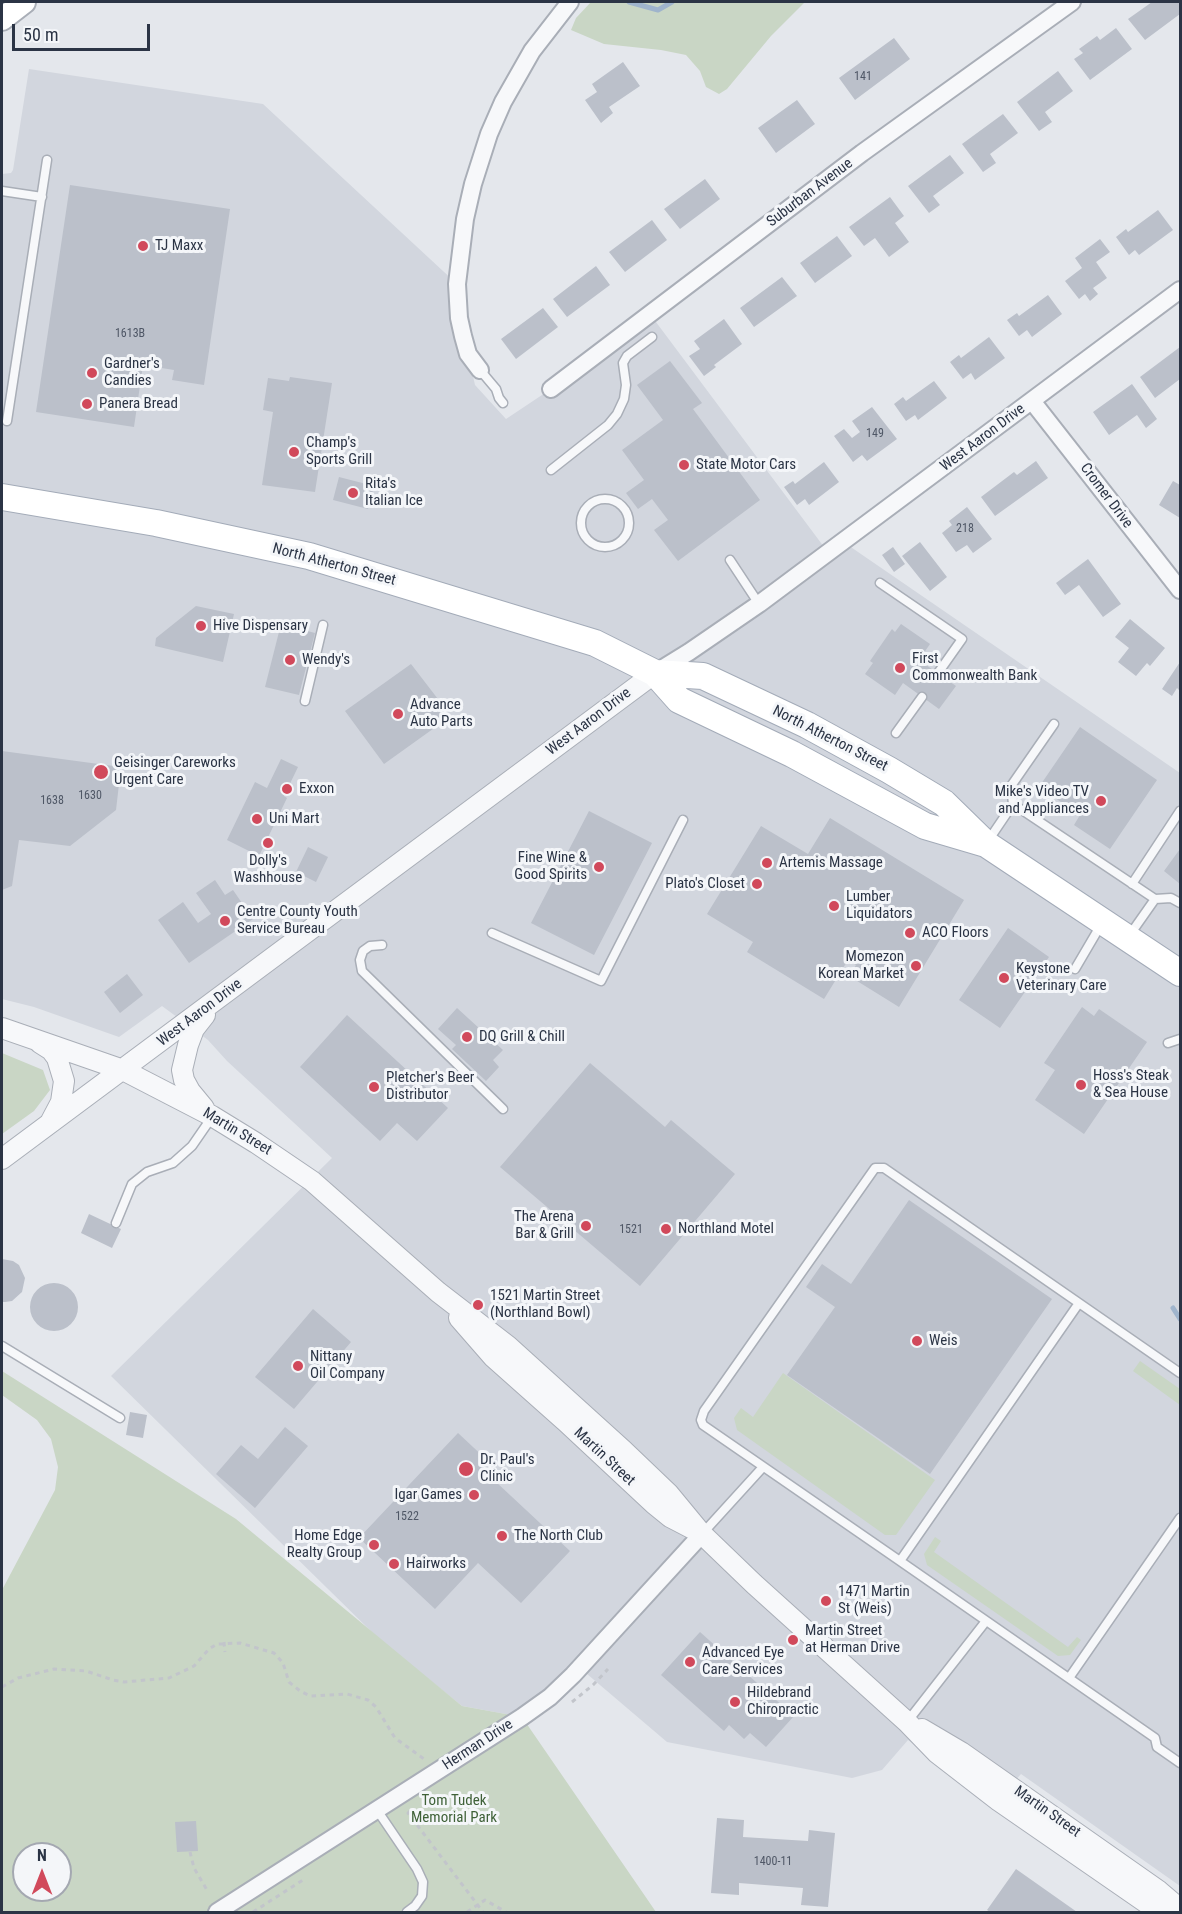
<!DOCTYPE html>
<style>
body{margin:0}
#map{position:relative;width:1182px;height:1914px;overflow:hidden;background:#e4e7ec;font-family:"Roboto Condensed",sans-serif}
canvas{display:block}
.frame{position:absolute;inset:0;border:3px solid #2b3445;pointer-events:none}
.north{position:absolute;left:12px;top:1842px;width:60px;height:60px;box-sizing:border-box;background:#f4f6f9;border:2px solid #a4a8b1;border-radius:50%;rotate:0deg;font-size:16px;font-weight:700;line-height:24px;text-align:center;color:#2b3445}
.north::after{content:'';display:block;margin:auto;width:21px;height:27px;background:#d1495b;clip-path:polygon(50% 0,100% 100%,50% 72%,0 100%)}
.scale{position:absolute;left:12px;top:24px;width:138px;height:27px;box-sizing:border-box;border:3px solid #2b3445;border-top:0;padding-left:8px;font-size:18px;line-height:21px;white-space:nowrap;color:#2b3445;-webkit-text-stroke:4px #f4f6f9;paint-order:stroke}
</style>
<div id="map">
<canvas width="1182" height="1914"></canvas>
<div class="frame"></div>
<div class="north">N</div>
<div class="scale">50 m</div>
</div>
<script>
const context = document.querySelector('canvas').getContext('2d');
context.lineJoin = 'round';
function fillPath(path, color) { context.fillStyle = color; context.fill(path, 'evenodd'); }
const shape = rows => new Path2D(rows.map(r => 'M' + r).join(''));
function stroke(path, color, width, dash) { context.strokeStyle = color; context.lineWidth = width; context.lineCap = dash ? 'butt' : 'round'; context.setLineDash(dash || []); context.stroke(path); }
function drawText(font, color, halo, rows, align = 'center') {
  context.font = font + ' "Roboto Condensed",sans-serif'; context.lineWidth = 6; context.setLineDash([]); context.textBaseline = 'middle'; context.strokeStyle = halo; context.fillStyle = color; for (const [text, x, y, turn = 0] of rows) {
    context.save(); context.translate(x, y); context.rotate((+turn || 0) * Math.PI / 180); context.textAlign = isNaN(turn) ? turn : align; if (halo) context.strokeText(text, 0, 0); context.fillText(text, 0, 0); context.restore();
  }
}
const built = shape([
 [29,69,263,104,457,284,468,354,475,385,506,419,551,389,650,314,827,551,842,541,1180,773,1180,1886,1021,1774,996,1802,908,1740,882,1770,852,1778,667,1742,580,1668,522,1717,462,1706,381,1641,111,1376,332,1158,227,1061,208,1040,162,1006,119,1037,34,1007,2,999,2,174,11,173,13,170]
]);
const green = shape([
 [591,2,805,2,771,36,727,89,719,94,706,87,700,71,686,55,661,50,604,44,571,30,576,18],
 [2,1053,43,1070,50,1090,34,1111,2,1134],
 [1140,1361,1180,1389,1180,1405,1133,1371],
 [2,1371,236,1519,462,1706,522,1717,656,1912,2,1912,2,1590,55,1490,58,1467,51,1439,37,1420,2,1395],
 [24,1854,60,1854,60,1890,24,1890],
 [783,1373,935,1480,896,1535,885,1535,737,1430,734,1418,741,1408,753,1417],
 [935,1537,941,1541,934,1552,1068,1647,1077,1637,1081,1640,1070,1655,1058,1656,927,1565,924,1554]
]);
const stream = shape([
 [629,2,658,10,672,2],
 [1173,1308,1180,1319]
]);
const building = shape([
 [1152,2,1180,2,1180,14,1145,40,1128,19],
 [1116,28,1132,49,1090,80,1074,59,1083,53,1079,49,1097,36,1100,40],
 [894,38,910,59,855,100,839,78],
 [623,62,640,86,609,107,613,113,601,123,585,100,597,92,592,84],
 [1058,71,1073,91,1045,112,1052,122,1039,131,1017,102],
 [797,100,815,124,776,153,758,128],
 [1003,114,1018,133,990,154,996,163,983,172,962,144],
 [950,155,964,173,933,196,940,205,929,213,908,186],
 [705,179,720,199,680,229,664,209],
 [70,185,230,209,204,385,172,380,174,370,143,365,134,427,36,412],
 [890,197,904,216,895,223,909,242,889,257,875,238,864,246,849,227],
 [1158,210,1173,230,1139,255,1135,250,1129,255,1116,237,1126,229,1128,232],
 [652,220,667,240,625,272,609,252],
 [837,236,852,256,815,283,800,263],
 [1100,239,1110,252,1096,262,1107,278,1093,288,1098,294,1090,301,1085,294,1079,299,1065,281,1082,268,1075,258],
 [596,266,610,285,567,317,553,299],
 [782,277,797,296,754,327,740,308],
 [1048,295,1062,314,1032,337,1027,330,1019,336,1007,320,1017,313,1019,316],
 [543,308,558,327,516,359,501,339],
 [724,319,742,344,714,365,716,367,704,376,689,356,700,349,694,341],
 [989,337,1005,358,975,380,971,373,963,379,950,362,959,355,961,358],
 [1180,347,1180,379,1155,398,1140,377],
 [670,361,702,403,693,409,760,500,678,561,654,530,668,520,652,499,638,509,626,493,644,480,622,450,663,420,637,385],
 [290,377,332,383,315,492,262,485,273,412,263,410,268,378,289,381],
 [934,381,947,398,918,420,915,415,906,421,894,404,903,397,906,401],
 [1132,384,1157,419,1146,428,1137,415,1109,435,1093,412],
 [872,407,897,439,867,461,862,455,853,462,834,436,844,429,852,438,860,432,852,421],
 [1036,461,1048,478,995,516,981,497,1014,472,1017,475],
 [824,462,839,482,809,505,805,499,797,505,784,487,793,481,795,484],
 [339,477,374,486,368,509,333,500],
 [1173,481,1180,485,1180,518,1159,505],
 [967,507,992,539,973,553,967,545,956,552,942,533,952,525,949,521],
 [920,542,947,577,930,591,902,556],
 [893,547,905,564,894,572,882,555],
 [1088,559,1121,604,1103,617,1079,585,1065,595,1056,583],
 [196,606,234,614,223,662,155,646,156,638],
 [1130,619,1165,648,1150,666,1147,663,1136,676,1118,662,1129,648,1115,637],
 [281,624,315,633,299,695,265,687],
 [901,624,930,644,919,660,956,686,939,709,903,683,895,695,865,674,873,663,870,661,892,629,895,632],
 [1180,662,1180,691,1177,688,1172,696,1162,689],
 [411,664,451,716,384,764,345,711],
 [1080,727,1157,780,1110,849,1074,825,1080,815,1039,787],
 [2,751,121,767,116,810,70,846,19,840,12,886,2,890],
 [281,759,298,767,284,796,287,798,259,856,227,840,255,782,267,788],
 [589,811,652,843,594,955,531,923],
 [830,818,964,900,899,1007,849,976,856,965,848,960,824,999,747,952,753,942,707,914,761,826,808,854],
 [308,847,328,857,316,882,296,872],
 [1180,849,1180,884,1164,871],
 [215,880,225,895,233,890,253,919,189,963,158,920,183,902,198,923,211,914,196,893],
 [1008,928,1049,957,1000,1028,959,1000],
 [127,974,143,995,120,1013,104,992],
 [1082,1007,1094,1016,1099,1009,1147,1042,1084,1134,1035,1100,1055,1070,1044,1063],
 [457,1008,503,1050,493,1060,499,1067,486,1081,452,1049,456,1045,438,1029],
 [347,1015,448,1108,417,1141,397,1123,380,1141,300,1067],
 [590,1063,665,1127,671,1120,735,1174,640,1286,500,1167],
 [909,1200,1052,1299,930,1474,787,1375,835,1307,806,1287,822,1264,851,1284],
 [89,1214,121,1229,112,1248,81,1233],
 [2,1259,13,1261,19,1265,25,1278,22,1292,12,1301,5,1302,2,1302],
 '30 1307a24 24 0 1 1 48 0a24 24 0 1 1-48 0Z',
 [313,1309,351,1342,294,1409,255,1377],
 [130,1412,147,1415,143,1438,126,1435],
 [285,1427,308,1446,255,1508,216,1474,241,1445,258,1459],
 [458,1433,503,1475,496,1482,570,1551,521,1603,478,1563,435,1609,359,1538],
 [700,1632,794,1716,766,1747,750,1733,744,1739,729,1725,724,1731,661,1675],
 [717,1818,744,1820,743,1837,808,1841,809,1830,835,1833,828,1907,801,1905,803,1888,739,1883,739,1895,711,1893],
 [196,1821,198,1851,177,1852,175,1822],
 [1016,1869,1077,1912,990,1912,987,1910]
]);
const path = shape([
 [224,1642,225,1652],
 [2,1687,18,1678,54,1669,86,1671,113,1680,124,1682,169,1678,194,1666,209,1649,217,1644,240,1643,274,1653,283,1663,289,1682,300,1691,310,1696,347,1694,368,1700,376,1707,395,1738,424,1759],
 [572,1702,593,1685,608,1669],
 [410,1811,408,1813,483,1912],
 [190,1852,194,1868,207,1890],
 [253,1912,306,1878],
 [467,1912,485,1900,506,1912]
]);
const service = shape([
 [2,191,42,197],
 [480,370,496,389,499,398,503,403],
 [7,421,47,160],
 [551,470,608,425,617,414,624,399,626,385,623,363,627,356,652,337],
 '581 523a24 24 0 1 1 48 0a24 24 0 1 1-48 0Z',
 [730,560,759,604],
 [880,583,962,639,938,673],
 [305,701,323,625],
 [1054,724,1011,786,1013,804,1155,899,1171,898,1180,903],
 [896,733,922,697],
 [988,841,1013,804],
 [1132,884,1180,811],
 [492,933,601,981,683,820],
 [1129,936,1155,899],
 [382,945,370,946,363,951,360,960,362,971,503,1109],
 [1075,969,1102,923],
 [1168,1043,1180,1039],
 [116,1223,132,1184,147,1172,173,1163,192,1146,212,1117],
 [1079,1303,900,1561,1155,1738,1157,1747,1180,1763],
 [2,1346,120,1418],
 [702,1534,763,1467],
 [900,1561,703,1425,701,1420,704,1411,875,1168,884,1168,1180,1373],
 [1069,1678,1180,1518],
 [907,1722,986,1621],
 [377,1810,417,1869,423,1882,422,1896,415,1906,407,1912]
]);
const minor = shape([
 [480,370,468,354,463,336,459,318,457,284,465,219,473,184,489,134,503,102,532,51,570,2],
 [551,389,862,153,1072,2],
 [1032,401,1180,590],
 [655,673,689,652,759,604,1180,290],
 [217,1912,522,1717,550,1697,573,1675,702,1534]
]);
const tertiary = shape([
 [2,1028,123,1070,212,1116,256,1143,312,1181,438,1292,508,1346,624,1451,669,1494,702,1534,754,1584,907,1722,937,1753,999,1801,1148,1904,1164,1912],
 [40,1043,51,1050,57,1058,64,1081,61,1102,51,1121],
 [204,1108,190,1091,184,1080,182,1070,188,1045,194,1029,205,1015],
 [2,1159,655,673],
 [459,1318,493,1357,565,1421,654,1504,670,1517,697,1531],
 [922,1729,961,1752,1159,1891,1180,1909]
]);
const secondary = shape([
 [2,19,24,2]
]);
const primary = shape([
 [2,497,156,523,309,556,595,643,655,673,679,700,792,754,925,826,986,844],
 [655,673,703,676,807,725,889,770,944,803,986,844,1180,973]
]);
const markers = [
 [143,246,6,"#d1495b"],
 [92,373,6,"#d1495b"],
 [87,404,6,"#d1495b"],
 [294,452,6,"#d1495b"],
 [684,465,6,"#d1495b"],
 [353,493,6,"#d1495b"],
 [201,626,6,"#d1495b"],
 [290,660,6,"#d1495b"],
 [900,668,6,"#d1495b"],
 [398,714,6,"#d1495b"],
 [101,772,8,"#d1495b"],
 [287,789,6,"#d1495b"],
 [1101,801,6,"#d1495b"],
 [257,819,6,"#d1495b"],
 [268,843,6,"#d1495b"],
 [767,863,6,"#d1495b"],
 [599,867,6,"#d1495b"],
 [757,884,6,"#d1495b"],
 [834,906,6,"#d1495b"],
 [225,921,6,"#d1495b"],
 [910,933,6,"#d1495b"],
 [916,966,6,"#d1495b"],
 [1004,978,6,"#d1495b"],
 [467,1037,6,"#d1495b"],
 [1081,1085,6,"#d1495b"],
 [374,1087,6,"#d1495b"],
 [586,1226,6,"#d1495b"],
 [666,1229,6,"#d1495b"],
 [478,1305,6,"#d1495b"],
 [917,1341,6,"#d1495b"],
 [298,1366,6,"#d1495b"],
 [466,1469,8,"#d1495b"],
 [474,1495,6,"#d1495b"],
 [502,1536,6,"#d1495b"],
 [374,1545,6,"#d1495b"],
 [394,1564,6,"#d1495b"],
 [826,1601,6,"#d1495b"],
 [793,1640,6,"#d1495b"],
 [690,1662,6,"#d1495b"],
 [735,1702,6,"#d1495b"]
];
const numberNames = [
 ["141",863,77],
 ["1613B",130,334],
 ["149",875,434],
 ["218",965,529],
 ["1630",90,796],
 ["1638",52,801],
 ["1521",631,1230],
 ["1522",407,1517],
 ["1400-11",773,1862]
];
const streetNames = [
 ["Suburban Avenue",810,193,-37],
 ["West Aaron Drive",983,438,-37],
 ["Cromer Drive",1106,496,53],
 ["North Atherton Street",334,565,15],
 ["West Aaron Drive",589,722,-37],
 ["North Atherton Street",830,739,27],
 ["West Aaron Drive",200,1013,-37],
 ["Martin Street",237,1132,31],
 ["Martin Street",604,1457,43],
 ["Herman Drive",478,1745,-33],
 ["Martin Street",1047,1812,35]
];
const poiNames = [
 ["TJ Maxx",155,246],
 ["Gardner's",104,364],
 ["Candies",104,381],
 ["Panera Bread",99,404],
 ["Champ's",306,443],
 ["Sports Grill",306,460],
 ["State Motor Cars",696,465],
 ["Rita's",365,484],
 ["Italian Ice",365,501],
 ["Hive Dispensary",213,626],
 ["First",912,659],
 ["Commonwealth Bank",912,676],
 ["Wendy's",302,660],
 ["Advance",410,705],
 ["Auto Parts",410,722],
 ["Geisinger Careworks",114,763],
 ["Urgent Care",114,780],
 ["Exxon",299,789],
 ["Mike's Video TV",1089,792,"right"],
 ["and Appliances",1089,809,"right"],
 ["Uni Mart",269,819],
 ["Fine Wine &",587,858,"right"],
 ["Good Spirits",587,875,"right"],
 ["Dolly's",268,861,"center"],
 ["Washhouse",268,878,"center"],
 ["Artemis Massage",779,863],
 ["Plato's Closet",745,884,"right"],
 ["Lumber",846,897],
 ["Liquidators",846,914],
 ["Centre County Youth",237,912],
 ["Service Bureau",237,929],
 ["ACO Floors",922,933],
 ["Momezon",904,957,"right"],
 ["Korean Market",904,974,"right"],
 ["Keystone",1016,969],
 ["Veterinary Care",1016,986],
 ["DQ Grill & Chill",479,1037],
 ["Hoss's Steak",1093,1076],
 ["& Sea House",1093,1093],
 ["Pletcher's Beer",386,1078],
 ["Distributor",386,1095],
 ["The Arena",574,1217,"right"],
 ["Bar & Grill",574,1234,"right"],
 ["Northland Motel",678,1229],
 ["1521 Martin Street",490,1296],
 ["(Northland Bowl)",490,1313],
 ["Weis",929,1341],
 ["Nittany",310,1357],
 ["Oil Company",310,1374],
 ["Dr. Paul's",480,1460],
 ["Clinic",480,1477],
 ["Igar Games",462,1495,"right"],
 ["Home Edge",362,1536,"right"],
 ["Realty Group",362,1553,"right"],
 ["The North Club",514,1536],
 ["Hairworks",406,1564],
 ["1471 Martin",838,1592],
 ["St (Weis)",838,1609],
 ["Martin Street",805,1631],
 ["at Herman Drive",805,1648],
 ["Advanced Eye",702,1653],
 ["Care Services",702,1670],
 ["Hildebrand",747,1693],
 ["Chiropractic",747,1710]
];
const parkNames = [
 ["Tom Tudek",454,1801],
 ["Memorial Park",454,1818]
];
fillPath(built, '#d2d6de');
fillPath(green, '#c9d6c5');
stroke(stream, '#9fb4cc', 5);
fillPath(building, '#bbc0ca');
stroke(service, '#a9aeb7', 11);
stroke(minor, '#a9aeb7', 20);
stroke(tertiary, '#a9aeb7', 22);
stroke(secondary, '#a9aeb7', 26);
stroke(primary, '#a3abb8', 28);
stroke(path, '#c2c5cb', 3, [4.5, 4.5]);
stroke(service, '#f7f8fa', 8);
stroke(minor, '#f7f8fa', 16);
stroke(tertiary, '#f7f8fa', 20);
stroke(secondary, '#fff', 22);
stroke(primary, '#fff', 26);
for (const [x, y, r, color] of markers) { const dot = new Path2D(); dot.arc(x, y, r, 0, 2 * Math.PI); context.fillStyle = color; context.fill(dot); stroke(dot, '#f4f6f9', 2); }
drawText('12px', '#4f5766', null, numberNames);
drawText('15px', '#2b3445', '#f4f6f9', streetNames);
drawText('15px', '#2b3445', '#f4f6f9', poiNames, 'left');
drawText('15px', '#3f6138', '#f4f6f9', parkNames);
</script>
